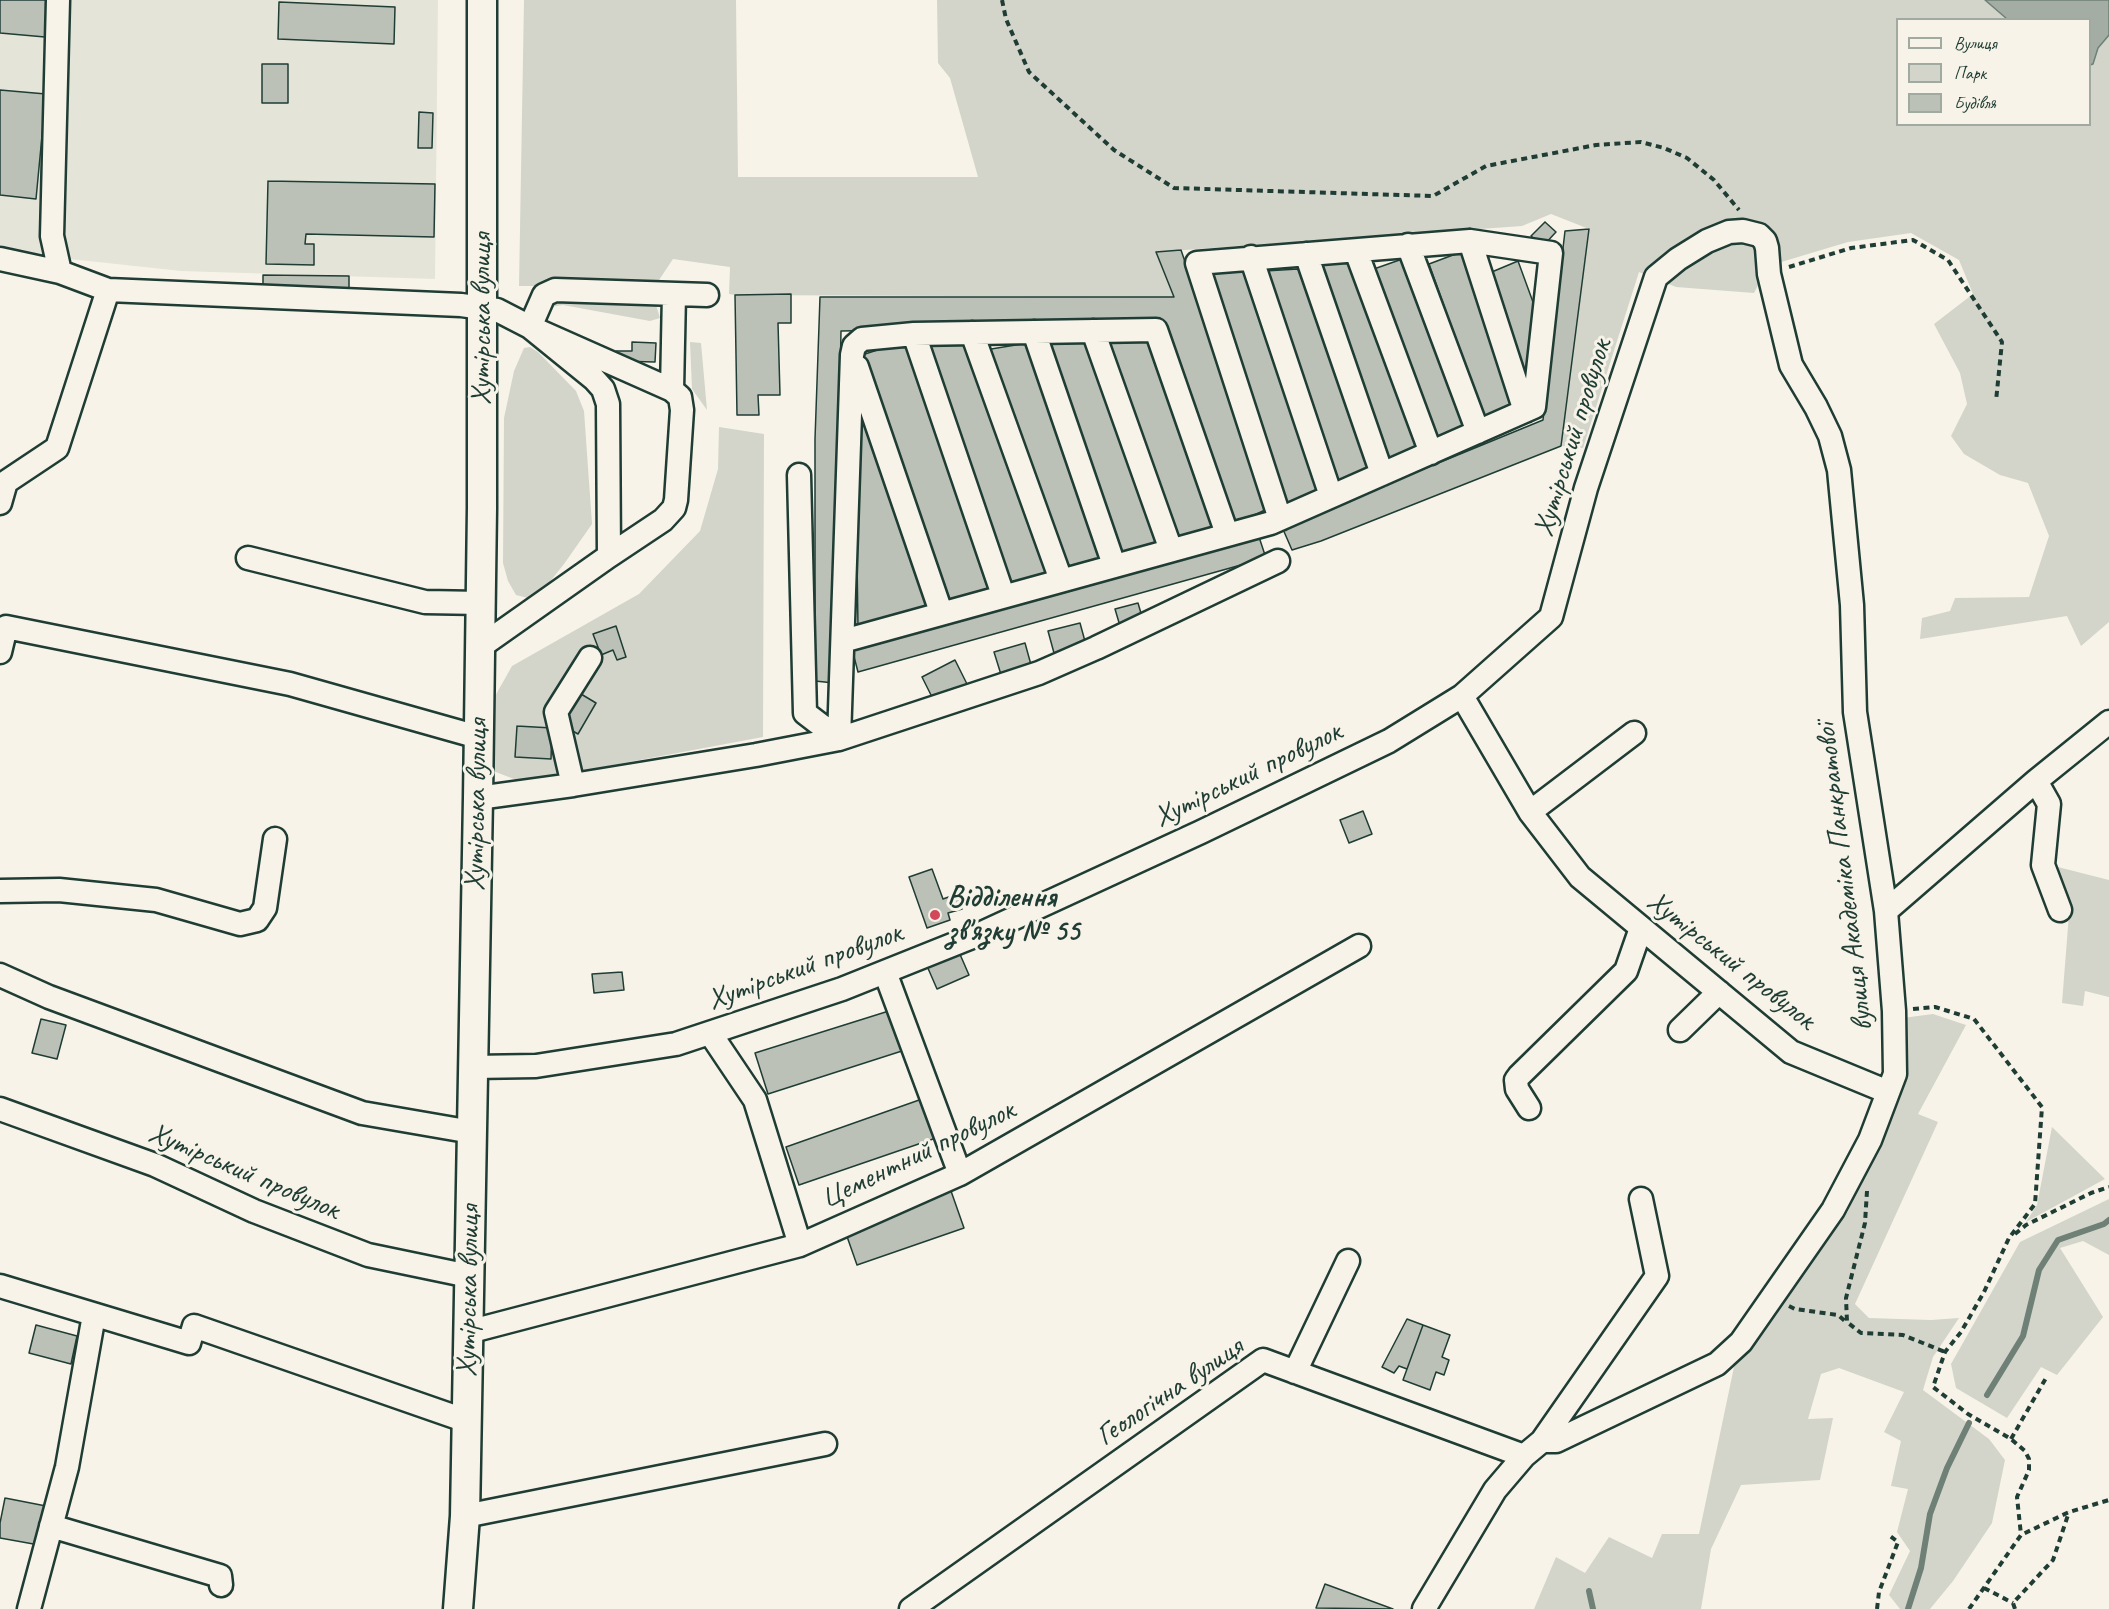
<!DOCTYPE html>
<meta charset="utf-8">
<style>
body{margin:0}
#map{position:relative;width:2109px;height:1609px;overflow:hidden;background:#f7f3e8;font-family:Caveat,sans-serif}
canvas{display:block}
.legend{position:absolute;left:1896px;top:18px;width:195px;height:108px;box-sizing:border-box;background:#f7f3e8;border:2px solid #a1aaa0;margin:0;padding:8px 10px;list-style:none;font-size:18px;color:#1f3d34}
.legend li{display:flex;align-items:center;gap:12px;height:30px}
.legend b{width:30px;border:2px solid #a1aaa0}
</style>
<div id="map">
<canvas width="2109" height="1609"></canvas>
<ul class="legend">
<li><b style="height:8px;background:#f7f3e8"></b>Вулиця</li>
<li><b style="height:16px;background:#d3d5ca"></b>Парк</li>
<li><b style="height:16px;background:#bbc1b6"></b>Будівля</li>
</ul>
</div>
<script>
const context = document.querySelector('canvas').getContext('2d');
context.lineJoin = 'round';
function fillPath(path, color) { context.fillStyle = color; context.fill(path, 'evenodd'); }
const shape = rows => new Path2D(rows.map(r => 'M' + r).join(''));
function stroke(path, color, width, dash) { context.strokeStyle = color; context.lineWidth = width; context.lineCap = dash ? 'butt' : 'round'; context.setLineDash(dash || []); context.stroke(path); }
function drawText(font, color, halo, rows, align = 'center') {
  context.font = font + ' Caveat,sans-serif'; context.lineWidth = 6; context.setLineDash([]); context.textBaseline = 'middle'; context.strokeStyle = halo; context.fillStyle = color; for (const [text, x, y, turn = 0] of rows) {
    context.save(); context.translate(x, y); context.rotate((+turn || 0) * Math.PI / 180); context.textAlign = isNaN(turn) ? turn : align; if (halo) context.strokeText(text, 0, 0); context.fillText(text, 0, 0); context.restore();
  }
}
const built = shape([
 [0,0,438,0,435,279,181,271,42,256,0,245]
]);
const green = shape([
 [524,0,736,0,738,177,978,177,950,78,938,63,937,0,2109,0,2109,622,2081,646,2067,616,1920,639,1922,618,1950,611,1955,598,2029,597,2049,536,2028,483,2000,475,1964,454,1951,436,1967,404,1960,373,1934,324,1973,294,1959,260,1911,233,1848,242,1768,266,1754,293,1676,287,1639,272,1583,448,1561,446,1589,229,1551,214,1522,226,1157,252,1174,297,735,295,729,294,730,267,673,259,655,286,519,286],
 [1898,20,2090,20,2090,124,1898,124],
 [561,299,656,305,660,318,650,321,563,305,544,308,544,304],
 [690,342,701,343,707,410,692,389],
 [530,347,538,352,576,391,584,411,592,524,564,564,540,594,528,598,516,595,508,581,503,563,504,418,514,371,524,348],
 [719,427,764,434,763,737,522,782,493,771,494,698,512,666,639,594,700,531,718,469],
 [2050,865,2109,880,2109,997,2085,991,2083,1006,2062,1003,2069,914],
 [1933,1014,1966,1025,1918,1114,1938,1122,1855,1304,1869,1318,1931,1320,1959,1318,1933,1357,1923,1390,1989,1439,2005,1460,1992,1523,1953,1581,1930,1609,1900,1609,1889,1595,1910,1551,1897,1532,1908,1489,1891,1486,1901,1441,1884,1432,1904,1392,1839,1368,1821,1374,1808,1419,1833,1418,1820,1480,1741,1485,1711,1549,1701,1609,1534,1609,1556,1557,1585,1573,1609,1537,1652,1558,1662,1534,1699,1534,1734,1367,1790,1295,1848,1211,1893,1101,1903,1018],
 [2052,1127,2105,1179,2026,1222,2037,1205],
 [2109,1199,2109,1255,2083,1241,2060,1248,2103,1317,2057,1375,2041,1367,2007,1418,1956,1388,1951,1364,2020,1242]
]);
const water = shape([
 [1985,0,2109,0,2109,35,2098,48,2093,64,2090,65,2090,20,2007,19,1985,0]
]);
const stream = shape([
 [1987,1395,2023,1336,2039,1270,2058,1240,2104,1224,2109,1220],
 [1589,1591,1593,1609],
 [1908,1609,1921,1568,1930,1514,1947,1468,1969,1423]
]);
const building = shape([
 [0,0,48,0,45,37,0,33,0,0],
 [279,2,395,7,394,44,278,39,279,2],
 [262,64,288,64,288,103,262,103,262,64],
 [0,90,46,94,36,199,0,195,0,90],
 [419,112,433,113,432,148,418,148,419,112],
 [268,181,435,184,434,237,306,234,305,244,314,244,314,265,266,264,268,181],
 [1545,222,1556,232,1543,246,1531,236,1545,222],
 [1589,229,1561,446,1321,541,1292,550,1282,527,1543,420,1565,231,1589,229],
 [1181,250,1269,508,1232,526,1160,325,841,331,834,683,815,681,815,439,820,297,1174,297,1156,252,1181,250],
 [1461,252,1517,409,1485,421,1429,264,1461,252],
 [1351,256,1420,449,1386,461,1317,268,1351,256],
 [1408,257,1470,429,1433,442,1371,270,1408,257],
 [1518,261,1537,313,1533,372,1523,373,1487,274,1518,261],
 [1246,267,1317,492,1286,507,1205,270,1246,267],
 [1298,269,1372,471,1339,487,1265,271,1298,269],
 [263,275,349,276,349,295,263,294,263,275],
 [791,294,791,323,778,323,780,395,758,395,759,415,737,415,735,295,791,294],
 [1042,339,1086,340,1164,545,1120,557,1042,339],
 [963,340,1051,571,1011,585,924,347,963,340],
 [1147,340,1214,533,1174,541,1104,341,1147,340],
 [905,341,988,589,951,603,862,355,905,341],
 [632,342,656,343,655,362,616,361,616,351,632,351,632,342],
 [1028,343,1103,562,1068,572,985,350,1028,343],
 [855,416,866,416,932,608,858,628,855,416],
 [1258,534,1266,558,858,672,851,645,1258,534],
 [1138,603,1143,620,1120,626,1115,609,1138,603],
 [1080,623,1086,645,1054,653,1048,631,1080,623],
 [616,626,626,657,617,660,613,650,601,655,593,634,616,626],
 [1025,643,1033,672,1003,681,994,652,1025,643],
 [955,660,967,684,934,701,922,677,955,660],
 [581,694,596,703,578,734,562,725,581,694],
 [517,726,552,728,551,759,515,757,517,726],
 [1363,811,1372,834,1349,843,1340,820,1363,811],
 [932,869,943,899,957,894,962,909,948,913,950,920,927,928,909,877,932,869],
 [959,952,969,975,937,989,927,966,959,952],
 [622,972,624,990,594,993,592,974,622,972],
 [892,1010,905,1050,768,1094,755,1053,892,1010],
 [41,1019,66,1025,57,1059,32,1053,41,1019],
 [922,1099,936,1138,799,1185,786,1147,922,1099],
 [951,1191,964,1228,857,1265,844,1228,951,1191],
 [1407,1319,1423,1325,1407,1369,1399,1366,1394,1373,1382,1367,1407,1319],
 [36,1325,77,1336,71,1364,29,1353,36,1325],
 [1423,1325,1450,1335,1442,1357,1449,1360,1444,1375,1436,1372,1430,1390,1403,1380,1423,1325],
 [5,1498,46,1506,39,1545,0,1538,0,1523,5,1498],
 [1325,1584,1393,1609,1316,1608,1325,1584]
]);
const path = shape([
 [1002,0,1006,19,1029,72,1114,150,1174,188,1433,196,1486,166,1596,145,1641,142,1664,148,1687,158,1714,180,1739,210],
 [1789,267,1851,248,1913,240,1948,260,2002,342,1996,401],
 [1913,1009,1935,1007,1974,1019,2042,1107,2035,1204,2009,1238,1984,1292,1961,1332,1945,1352,1933,1387,1968,1414,2011,1439,2025,1451,2029,1459,2029,1470,2017,1497,2021,1535],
 [1867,1191,1865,1223,1846,1298,1847,1322,1861,1333,1903,1335,1945,1352],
 [2015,1234,2026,1225,2091,1193,2109,1187],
 [1789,1306,1795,1309,1838,1315,1846,1322],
 [2011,1439,2046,1378],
 [1984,1588,2013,1603],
 [1877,1609,1879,1592,1898,1542,1890,1536],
 [1969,1609,2021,1535,2069,1512,2109,1500],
 [2015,1609,2013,1603,2053,1560,2069,1512]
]);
const minor = shape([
 [58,0,52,236,60,272],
 [1470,241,1525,411],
 [1408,245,1478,432],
 [1356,251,1431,453],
 [1306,254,1382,474],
 [1251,257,1331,496],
 [0,259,60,272,108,290],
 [1093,331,1171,550],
 [1034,332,1114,565],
 [972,333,1061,580],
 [914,334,1003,595],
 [857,367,941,612],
 [672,390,674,294],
 [799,475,805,713,839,739],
 [0,503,6,482,57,448,108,290,461,305,497,310,530,327,594,379,603,389,608,404,609,556,480,647],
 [609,556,663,520,674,508,676,500,682,410,680,397,672,390,530,327,544,295,555,290,707,295],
 [248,558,425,602,481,603],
 [843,641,1271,523,1534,407,1551,253,1470,241,1197,263,1280,519],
 [0,652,6,627,290,684,478,737],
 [1462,696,1530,812,1580,877,1791,1052,1888,1092],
 [839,739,852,355,854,346,862,339,914,334,1156,330,1227,534],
 [2036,781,2049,804,2043,865,2060,910],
 [573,785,556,712,590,658],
 [478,798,573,785,756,755,839,739,1039,673,1096,648,1278,561],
 [1530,812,1634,733],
 [0,891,59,890,156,900,240,924,257,920,265,908,275,839],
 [1886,911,2036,781,2109,722],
 [885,972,960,1174],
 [0,975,49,997,362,1113,472,1132],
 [1680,1030,1719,992],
 [710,1033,755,1100,800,1245],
 [473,1067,536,1066,676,1044,842,989,982,933,1201,832,1389,741,1462,696,1551,617,1586,488,1656,277,1678,259,1707,241,1729,232,1743,231,1759,235,1765,241,1767,248,1769,274,1791,365,1816,407,1830,436,1839,470,1852,605,1855,712,1886,911,1894,1011,1895,1074,1870,1140,1833,1210,1741,1342,1717,1364,1556,1441,1542,1441,1524,1456,1495,1490,1424,1609],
 [1529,1108,1517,1089,1516,1080,1519,1076,1626,971,1641,928],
 [0,1109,155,1165,254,1211,368,1255,469,1276],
 [0,1286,189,1343,194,1326,467,1421],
 [468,1332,800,1245,960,1174,1359,946],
 [1295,1372,1348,1261],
 [1542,1441,1657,1276,1641,1199],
 [465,1516,825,1444],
 [51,1526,220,1576,221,1585],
 [29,1609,67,1467,94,1315],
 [911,1609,1263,1360,1524,1456]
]);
const major = shape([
 [458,1609,465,1516,478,798,482,508,482,0]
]);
const markers = [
 [935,915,6,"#d1495b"]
];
const streetNames = [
 ["Хутірська вулиця",482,319,-90],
 ["Хутірський провулок",1573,438,-73],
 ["Хутірський провулок",1248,775,-26],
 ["Хутірська вулиця",477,805,-89],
 ["вулиця Академіка Панкратової",1845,877,-97],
 ["Хутірський провулок",1731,961,38],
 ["Хутірський провулок",805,967,-20],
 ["Цементний провулок",918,1155,-26],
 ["Хутірський провулок",244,1172,23],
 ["Хутірська вулиця",469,1291,-89],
 ["Геологічна вулиця",1170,1392,-34]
];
const poiNames = [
 ["Відділення",947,898],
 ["зв'язку № 55",947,932]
];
fillPath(built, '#e5e4d9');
fillPath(green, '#d3d5ca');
fillPath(water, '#a4ada3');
stroke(water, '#6f8077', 1.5);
stroke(stream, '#6f8077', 6);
fillPath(building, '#bbc1b6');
stroke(building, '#1f3d34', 1.5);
stroke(minor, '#1f3d34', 27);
stroke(major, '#1f3d34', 33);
stroke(path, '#1f3d34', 4, [6, 4.5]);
stroke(minor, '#f7f3e8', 22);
stroke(major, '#f7f3e8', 28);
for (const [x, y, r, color] of markers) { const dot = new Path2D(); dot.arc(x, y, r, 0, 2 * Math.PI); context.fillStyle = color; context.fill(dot); stroke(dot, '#f7f3e8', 2); }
drawText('30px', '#1f3d34', '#f7f3e8', streetNames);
drawText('bold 30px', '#1f3d34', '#f7f3e8', poiNames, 'left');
</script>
